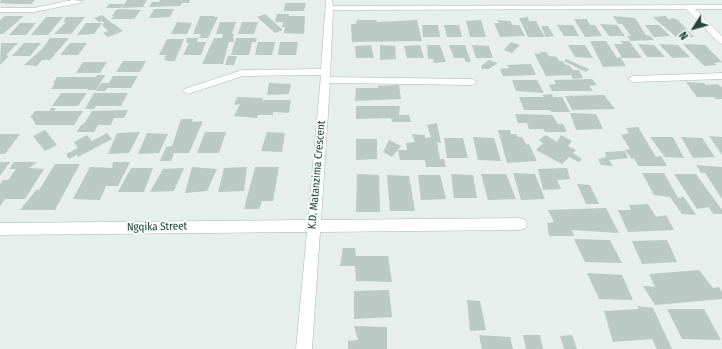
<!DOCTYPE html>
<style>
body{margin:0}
#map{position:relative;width:722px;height:349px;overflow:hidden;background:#e6efeb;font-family:"Fira Sans Condensed",sans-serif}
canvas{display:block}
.north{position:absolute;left:674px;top:8px;width:40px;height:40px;-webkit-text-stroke:3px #f7fbf9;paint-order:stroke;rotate:233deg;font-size:11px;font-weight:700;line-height:16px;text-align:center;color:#24423a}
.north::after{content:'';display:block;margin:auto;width:14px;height:18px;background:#24423a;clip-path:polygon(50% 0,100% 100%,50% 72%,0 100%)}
</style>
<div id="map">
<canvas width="722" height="349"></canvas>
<div class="north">N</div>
</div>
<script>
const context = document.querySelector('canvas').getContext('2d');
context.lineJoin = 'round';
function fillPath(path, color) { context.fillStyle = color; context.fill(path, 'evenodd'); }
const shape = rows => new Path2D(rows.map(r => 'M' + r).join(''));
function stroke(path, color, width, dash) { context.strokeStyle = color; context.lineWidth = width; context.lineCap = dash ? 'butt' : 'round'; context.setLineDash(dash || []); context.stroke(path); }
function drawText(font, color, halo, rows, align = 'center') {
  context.font = font + ' "Fira Sans Condensed",sans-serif'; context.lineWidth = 4; context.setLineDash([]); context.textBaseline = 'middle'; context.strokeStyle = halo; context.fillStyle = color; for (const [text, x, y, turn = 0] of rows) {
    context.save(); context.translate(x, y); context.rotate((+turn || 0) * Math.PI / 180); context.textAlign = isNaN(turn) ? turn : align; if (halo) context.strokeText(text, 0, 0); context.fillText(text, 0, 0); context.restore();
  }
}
const building = shape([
 [1,0,35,0,31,4,15,4,0,3],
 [127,0,147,0,143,7,122,8],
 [160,0,190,0,189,3,182,3,180,6,176,6,149,7,152,2,159,2],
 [285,3,306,3,304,11,284,11],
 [109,4,124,4,121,8,106,8],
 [154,9,174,9,170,17,149,18],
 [116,10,119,9,141,10,134,19,111,19,114,16,112,16],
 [265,14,283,30,275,33,257,17],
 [277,14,289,14,289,16,305,16,304,34,284,33,285,27,282,27,283,22,275,22],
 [102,15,113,24,114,24,123,31,108,37,103,33,108,31,102,25,104,23,102,21,99,22,94,18],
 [5,16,24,16,3,34,0,34,0,20],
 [200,16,215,16,214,17,218,17,208,38,199,38,201,34,193,34],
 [613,16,635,18,646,35,650,36,654,40,631,41,627,36,631,36,622,24,618,24],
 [666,16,669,20,672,18,678,20,694,37,676,37,653,17],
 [46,17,63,17,48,35,31,35],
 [66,17,85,17,71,34,54,34,66,22,63,22],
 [528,17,529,21,536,21,545,37,528,37,519,18],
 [574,19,587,19,590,25,595,25,602,36,585,37],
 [357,20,376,20,377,22,417,20,422,41,352,42,351,24,356,24],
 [481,20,486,37,470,37,466,21],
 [497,20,510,21,513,25,519,25,525,36,500,37,494,23,499,23],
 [177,22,192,23,187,34,171,34],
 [220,22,236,22,232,34,234,34,233,38,234,38,233,42,229,42,223,64,202,64,214,38,222,38,223,34,216,34],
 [242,22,258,22,254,34,238,34],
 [20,23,36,23,26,35,9,35],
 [86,23,102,23,94,34,77,35],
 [600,24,617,25,625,36,609,36],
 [422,25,438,25,440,37,423,37],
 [444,25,459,25,462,37,447,37],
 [557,25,573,25,579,36,564,36],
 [645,25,659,25,670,36,654,37],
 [541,26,548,26,554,36,546,37],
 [50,38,69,38,50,60,42,60,37,66,24,65,42,49],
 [187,38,198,38,197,42,206,42,201,55,183,55,189,43,186,43],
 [236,38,257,38,256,42,252,42,249,55,231,55],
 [167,39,184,39,175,61,166,61,167,60,164,60,166,55,159,55],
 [590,41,606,41,617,58,620,57,626,66,603,67],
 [620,41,629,41,642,58,622,58,614,44,624,44],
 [258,42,275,42,272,55,255,55],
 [280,42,298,42,296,55,278,55],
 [511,42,520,45,512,53,504,50],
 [1,43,18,43,6,55,9,56,0,65],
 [24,43,41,43,30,56,12,56],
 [70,43,87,43,78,55,60,55],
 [638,44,654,45,665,57,647,57],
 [659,44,678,45,690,57,672,58],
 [683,44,705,45,722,62,714,63,717,65,704,66],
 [371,45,374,58,356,58,355,46],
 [380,45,395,46,396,59,380,60],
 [420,45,424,58,407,58,404,46],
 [427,45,440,45,446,62,434,63,433,59,428,59],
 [449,45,465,45,471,62,466,62,464,58,454,58],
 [472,45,489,46,493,58,476,58],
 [568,45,585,45,593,58,575,57],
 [539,52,546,52,549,56,557,57,559,61,562,61,566,65,569,65,573,70,579,70,583,78,573,79,571,75,546,76,534,53,541,54],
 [228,56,237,56,234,65,225,65],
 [566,59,589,69,586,72,564,61],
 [489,60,498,63,489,69,482,69,481,66],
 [123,61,146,61,140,72,116,72],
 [83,62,107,62,100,73,76,73],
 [531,64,536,75,503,76,500,69,509,68,507,65],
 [98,75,105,75,96,90,87,90,88,89,51,89,55,83,53,83,57,77,95,77],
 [113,76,138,76,131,88,107,88,105,91,96,91,101,83,109,83],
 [592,79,597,85,589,86,593,91,552,91,549,85,556,84,554,80],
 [512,80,537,80,544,93,516,91],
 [686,82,704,83,706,85,717,84,722,87,722,99,716,99,714,97,697,97],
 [269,83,291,84,289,94,267,95],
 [399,85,401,99,355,101,356,88,378,88,378,86],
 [61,93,87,93,78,106,52,106],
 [94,93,128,93,121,106,96,106,94,109,85,109],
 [552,94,553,97,562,97,570,112,552,112,549,110,524,110,519,97,544,97,542,95],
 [604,95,615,109,572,110,565,96],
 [237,97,263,98,262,100,291,100,289,113,273,112,273,115,258,115,257,118,234,116,240,104,234,105],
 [356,106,400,106,399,115,409,115,411,122,392,122,391,118,356,119],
 [51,108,56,108,54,111,83,111,74,125,36,125,32,118,30,118,35,111,50,111],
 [128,110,124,118,114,118,111,125,98,125,94,132,77,132,81,125,84,124,92,111],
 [570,113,596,114,603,129,576,130],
 [515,114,552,115,558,124,563,124,567,132,545,132,543,129,529,129,527,123,518,123],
 [181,119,193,119,192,122,203,121,189,153,174,153,171,161,160,161,166,147,172,146],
 [437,123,441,143,437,142,440,159,444,159,446,167,426,167,425,160,400,160,398,150,407,150,406,143,415,142,412,134,425,135,425,138,431,137,427,125],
 [638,127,656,157,661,156,667,166,638,166,634,158,632,159,625,150,630,149,621,135,629,133,626,128],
 [45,130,57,145,45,151,33,136],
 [498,130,510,130,511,134,516,134,518,137,522,137,527,145,529,144,537,161,507,163],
 [140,132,129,153,108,154,117,133],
 [205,132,226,132,219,153,197,153],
 [267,132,285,133,282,152,261,151],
 [107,133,112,139,78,157,77,155,69,159,66,154,78,148,74,142,87,135,92,141],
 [147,133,168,134,159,153,138,154],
 [0,134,20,134,5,154,0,154],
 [546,135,557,142,561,135,572,141,568,146,576,150,573,153,582,159,579,162,569,157,562,164,536,150,543,143,539,140],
 [709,136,722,137,722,155],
 [473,137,494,138,501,161,478,160],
 [650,137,673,137,684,158,665,157],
 [681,137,702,138,715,157,693,158],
 [444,138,463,138,468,158,447,158],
 [356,139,377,139,377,159,356,160],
 [389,140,401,146,392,157,383,152],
 [625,151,628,158,609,160,613,166,601,165,598,159,606,157,605,152],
 [0,162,10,162,0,176],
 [14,162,37,162,29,168,44,169,25,199,5,199,0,206,0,184,3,180,8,180,16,169,9,169],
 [113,162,130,162,118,186,106,186,100,200,73,199,90,167,112,168],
 [55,164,80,164,55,210,20,210,36,190,39,190],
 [696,165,722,167,722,199,705,173,701,173],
 [192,167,217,169,207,191,185,193],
 [247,167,244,191,218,192,224,168],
 [255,167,279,167,273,201,262,201,259,209,244,209],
 [131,168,153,168,144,192,118,192],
 [184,168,174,191,150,192,163,169],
 [567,168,570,179,557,180,561,189,543,190,538,169],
 [513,173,535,174,545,199,521,200],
 [642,173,664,173,678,198,684,197,696,215,682,214,670,197,654,195],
 [357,174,379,175,380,212,356,212],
 [451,174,473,175,477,198,454,198],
 [481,174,506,174,516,199,488,200],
 [674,174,696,174,722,210,722,214,713,214,709,207,697,209],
 [387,175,409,176,415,211,390,211],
 [418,175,440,175,446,199,421,200],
 [577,184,590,185,599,204,586,204],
 [648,204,656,217,666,215,674,230,628,232,618,210,631,210,629,205],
 [606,208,619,233,572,230,574,236,549,236,547,223,554,222,548,210],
 [574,239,610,240,622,263,585,262],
 [667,240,677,262,642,264,632,241],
 [343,248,355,248,356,256,388,256,392,282,356,281,355,266,340,266],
 [699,270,713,288,719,287,722,292,722,299,655,305,643,286,655,287,649,274],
 [587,273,622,275,633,300,599,299],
 [389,290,392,317,354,319,354,291],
 [467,300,480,301,486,330,470,331],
 [637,306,653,308,672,349,657,349,652,339,613,342,604,311,639,309],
 [667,309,704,309,721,340,682,339],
 [354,326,387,327,387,349,348,349,348,341,358,340],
 [479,335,510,337,513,349,482,349],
 [523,335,540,335,543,349,526,349],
 [572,335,577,349,564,349,560,336]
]);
const minor = shape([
 [72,0,83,1,79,3,34,12,0,12,0,8,34,8,72,0],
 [326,0,332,0,333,6,722,5,722,9,695,9,722,36,722,44,719,43,686,9,333,10,330,77,472,79,477,82,472,85,330,83,321,220,520,218,525,220,527,224,525,228,520,230,320,232,312,349,296,349,307,232,0,235,0,223,308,220,321,75,243,76,188,94,183,91,184,89,242,70,321,69,326,0],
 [722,73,722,79,633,82,628,79,633,76,722,73]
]);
const streetNames = [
 ["K.D. Matanzima Crescent",317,175,-85],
 ["Ngqika Street",157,227,-1]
];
fillPath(building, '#bbcac4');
stroke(minor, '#a8b8b2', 1);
fillPath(minor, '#fff');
drawText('11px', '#24423a', '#f7fbf9', streetNames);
</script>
